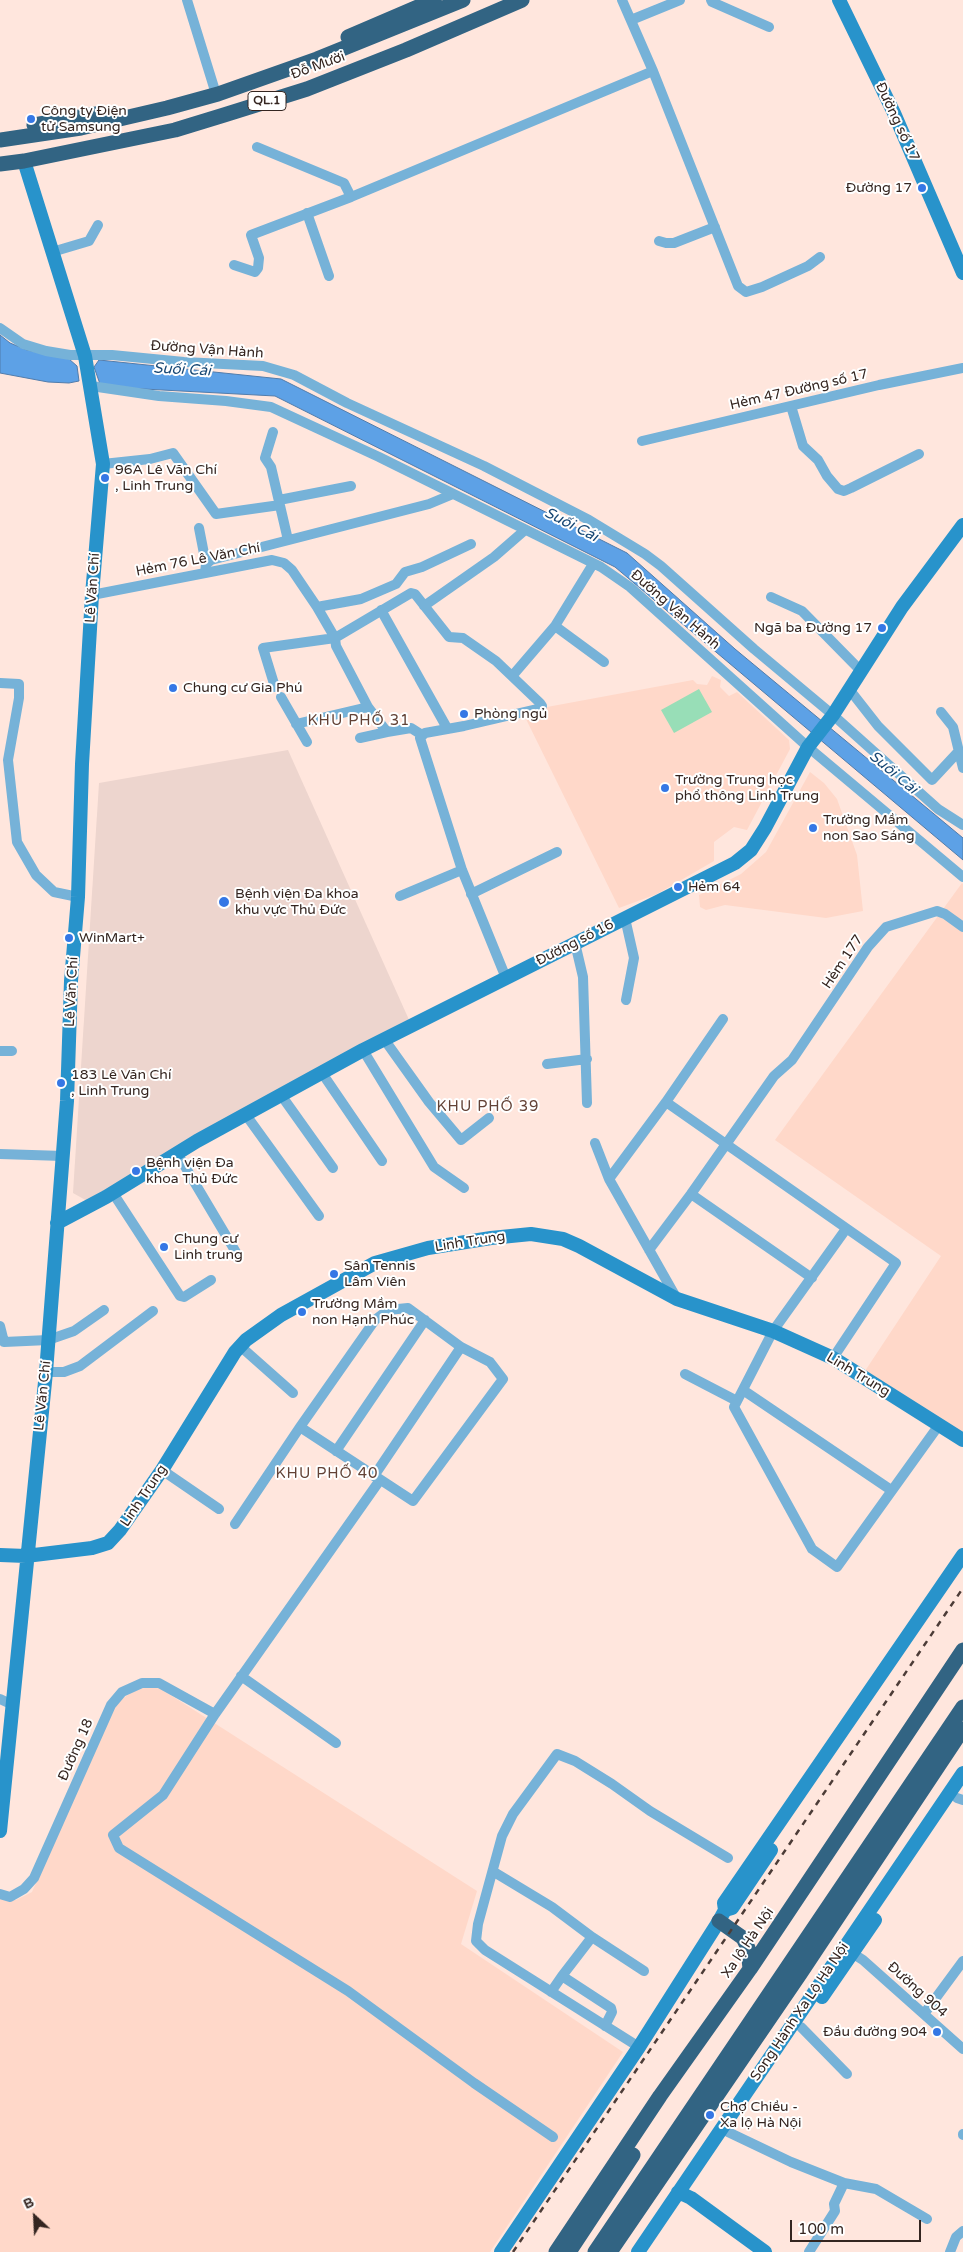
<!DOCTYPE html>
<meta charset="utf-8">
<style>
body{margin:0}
#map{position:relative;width:963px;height:2252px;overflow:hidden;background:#ffe6dd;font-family:"Varela Round",sans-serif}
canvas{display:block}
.north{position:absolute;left:10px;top:2192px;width:50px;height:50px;-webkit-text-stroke:4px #fff;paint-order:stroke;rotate:335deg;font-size:14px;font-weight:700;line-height:20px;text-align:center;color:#342520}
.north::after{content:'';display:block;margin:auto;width:18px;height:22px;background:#342520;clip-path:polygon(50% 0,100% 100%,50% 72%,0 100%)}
.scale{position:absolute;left:790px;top:2220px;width:131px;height:22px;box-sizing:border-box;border:2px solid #342520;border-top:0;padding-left:6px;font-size:15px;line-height:18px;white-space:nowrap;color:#342520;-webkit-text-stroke:4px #fff;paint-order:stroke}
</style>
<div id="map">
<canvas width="963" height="2252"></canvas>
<div class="north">B</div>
<div class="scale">100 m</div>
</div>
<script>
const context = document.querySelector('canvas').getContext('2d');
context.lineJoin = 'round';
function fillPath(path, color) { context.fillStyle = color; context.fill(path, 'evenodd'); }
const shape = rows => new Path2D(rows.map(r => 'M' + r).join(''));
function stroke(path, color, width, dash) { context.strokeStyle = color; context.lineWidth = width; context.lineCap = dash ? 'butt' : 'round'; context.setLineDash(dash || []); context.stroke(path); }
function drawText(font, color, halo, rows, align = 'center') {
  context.font = font + ' "Varela Round",sans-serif'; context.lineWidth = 4; context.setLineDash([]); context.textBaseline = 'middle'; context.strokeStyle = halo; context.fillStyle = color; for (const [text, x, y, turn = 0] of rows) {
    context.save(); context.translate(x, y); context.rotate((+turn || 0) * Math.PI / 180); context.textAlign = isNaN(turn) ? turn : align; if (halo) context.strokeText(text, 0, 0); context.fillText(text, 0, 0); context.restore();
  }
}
const built = shape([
 [712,676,721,680,720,687,729,696,737,692,789,740,790,749,747,830,734,827,714,842,714,861,657,894,619,908,525,717,547,707,693,680,697,684,707,685],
 [810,772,824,783,837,799,857,855,863,911,826,918,725,905,706,910,700,907,699,895,741,874,766,852],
 [962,883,963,884,963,1434,865,1371,941,1256,775,1140],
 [158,1687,477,1891,461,1944,623,2052,490,2252,0,2252,0,1899,16,1900,32,1892,113,1705,132,1692,143,1688]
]);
const medical = shape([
 [288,750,410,1022,89,1202,73,1193,99,783]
]);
const green = shape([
 [699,689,712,712,674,733,661,710]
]);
const water = shape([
 [0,335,10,343,27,350,69,359,77,366,79,381,69,383,48,382,0,373,0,335],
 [99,360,281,379,627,553,735,649,963,838,963,860,615,567,275,396,106,387,100,384,94,367,99,360]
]);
const street = shape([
 [187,0,216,94],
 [622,0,653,71,738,286,746,292,762,287,808,266,820,257],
 [711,0,712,2,769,27],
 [631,20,680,0],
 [257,147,344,183,351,197],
 [307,213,329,276],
 [659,241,666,243,674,243,715,227],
 [52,252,89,241,98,225],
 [234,265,255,272,258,268,259,258,251,235,351,197,653,71],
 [0,328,23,344,46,351,70,355,112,355,184,362,263,366,294,375,347,403,484,466,589,520,645,554,661,566,754,649,833,715,938,809,963,825],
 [91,386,159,396,226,401,271,407,379,457,601,567,630,587,808,747,963,877],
 [791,406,803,446,818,460,827,476,838,489,844,491,851,488,919,454],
 [273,432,265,458,271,467,288,540],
 [642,441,879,385,963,368],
 [103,464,150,459,173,453,216,514,280,505],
 [279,500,351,486],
 [199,528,206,564],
 [205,573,206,564,211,560,429,504,453,494],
 [92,595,272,560,284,563,292,570,317,607,335,638,336,646,368,707,387,732,411,728,422,735],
 [771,597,802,611,860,670],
 [424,606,494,557,525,530],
 [317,607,361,599,396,584,405,572,422,567,471,544],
 [381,610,447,728],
 [555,626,604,662],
 [513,675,555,626,593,564],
 [0,683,19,684,19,698,8,760,17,842,36,875,54,892,78,897],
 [275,687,263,648,335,638,411,593,415,594,449,637,463,638,496,661,540,703,542,706,537,709,464,726,425,733,420,738,462,870,506,978],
 [849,689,878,726,932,780,959,751],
 [281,697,307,742],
 [941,712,953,727,963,768],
 [296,724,368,707],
 [360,738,387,732],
 [471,894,557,852],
 [400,896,462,870],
 [625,918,634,958,626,1000],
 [575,943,583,977,587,1103],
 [384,1039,429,1102,461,1140,489,1118],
 [363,1050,434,1167,464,1188],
 [0,1051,12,1051],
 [547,1064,587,1059],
 [322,1073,382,1161],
 [281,1095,333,1168],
 [666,1102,896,1263,833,1358],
 [246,1115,319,1216],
 [595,1143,609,1179,677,1299],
 [177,1153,237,1254],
 [0,1154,63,1156],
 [609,1179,666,1102,723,1019],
 [113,1193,180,1296,184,1297,211,1280],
 [691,1194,812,1278],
 [846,1229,773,1331,734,1407,812,1549,837,1567,939,1425],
 [649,1250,691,1194,774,1076,792,1060,868,947,886,927,937,911,945,914,963,927],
 [0,1326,4,1342,48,1340,74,1331,104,1310],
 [240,1346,293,1393],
 [46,1372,64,1372,80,1366,153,1311],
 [685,1374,737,1401],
 [743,1390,891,1490],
 [336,1451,425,1320],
 [162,1470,219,1509],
 [374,1476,461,1347],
 [380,1480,215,1714,163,1795,113,1835,119,1848,348,1991,474,2083,553,2137],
 [235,1524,300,1427,375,1320,388,1310,408,1308,461,1347,490,1362,503,1379,413,1501,300,1427],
 [241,1676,336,1743],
 [0,1699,13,1705],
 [957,1798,963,1800],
 [494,1872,552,1907,592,1937,562,1976],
 [0,1894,10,1897,24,1889,34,1878,111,1705,122,1692,142,1683,159,1683,215,1714],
 [592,1937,644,1971],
 [852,1953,863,1960,963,2049],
 [551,1992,562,1976,611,2008,612,2012,605,2026],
 [924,2014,963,1961],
 [801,2027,847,2074],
 [639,2047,485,1950,476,1941,478,1924,502,1836,513,1814,557,1754,575,1761,612,1784,650,1811,728,1858],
 [728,2132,791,2162,844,2183,876,2189,927,2219],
 [963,2134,963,2135],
 [809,2252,835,2211,834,2204,844,2183],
 [950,2252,956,2237,963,2231]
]);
const secondary = shape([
 [839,0,894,113,963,273],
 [57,1223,106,1197,197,1141,363,1050,735,863,751,850,765,828,808,747,833,715,902,607,963,525],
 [0,1555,26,1556,92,1548,108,1543,120,1530,162,1470,235,1352,246,1340,281,1315,375,1263,428,1248,491,1238,531,1234,563,1239,579,1246,677,1299,773,1331,833,1358,963,1440],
 [0,1831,46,1372,67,1101,71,981,78,897,82,764,92,595,103,464,85,356,24,161],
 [725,1910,732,1908,771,1850],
 [822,1997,875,1920],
 [678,2192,691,2198,765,2252],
 [501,2252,639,2047,719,1921,725,1910,724,1903,963,1555],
 [638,2252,963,1773]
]);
const highway = shape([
 [348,37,434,0],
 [34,125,102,113],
 [0,140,81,128,167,108,218,94,317,59,463,0],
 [0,164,24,161,175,130,224,115,307,89,406,50,522,0],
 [719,1921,743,1938,748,1948,750,1969],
 [556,2252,660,2096,750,1969,963,1650],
 [569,2252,633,2155],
 [595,2252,963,1707],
 [610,2252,800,1974,963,1729]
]);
const rail = shape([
 [513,2252,963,1588]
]);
const markers = [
 [31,119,5,"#3577e5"],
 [922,188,5,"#3577e5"],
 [105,478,5,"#3577e5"],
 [882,628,5,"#3577e5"],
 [173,688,5,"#3577e5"],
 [464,714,5,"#3577e5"],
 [665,788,5,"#3577e5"],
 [813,828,5,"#3577e5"],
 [678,887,5,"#3577e5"],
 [224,902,6,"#3577e5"],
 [69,938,5,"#3577e5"],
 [61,1083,5,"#3577e5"],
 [136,1171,5,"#3577e5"],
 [164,1247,5,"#3577e5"],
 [334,1274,5,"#3577e5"],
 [302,1312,5,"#3577e5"],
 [937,2032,5,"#3577e5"],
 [710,2115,5,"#3577e5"]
];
const shields = [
 [267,101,38]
];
const shieldNames = [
 ["QL.1",267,101]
];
const streetNames = [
 ["Đỗ Mười",318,66,-20],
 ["Đường số 17",897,122,65],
 ["Đường Vận Hành",207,350,4],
 ["Hẻm 47 Đường số 17",799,390,-13],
 ["Hẻm 76 Lê Văn Chí",198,560,-11],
 ["Lê Văn Chí",93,588,-86],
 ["Đường Vận Hành",675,610,41],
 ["Đường số 16",575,943,-27],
 ["Hẻm 177",843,962,-56],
 ["Lê Văn Chí",72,992,-87],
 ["Linh Trung",470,1242,-9],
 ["Linh Trung",858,1375,31],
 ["Lê Văn Chí",43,1396,-84],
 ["Linh Trung",144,1496,-56],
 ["Đường 18",76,1750,-66],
 ["Xa lộ Hà Nội",748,1943,-56],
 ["Đường 904",917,1990,42],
 ["Song Hành Xa Lộ Hà Nội",800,2012,-56]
];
const poiNames = [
 ["Công ty Điện",41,111],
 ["tử Samsung",41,127],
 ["Đường 17",912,188,"right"],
 ["96A Lê Văn Chí",115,470],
 [", Linh Trung",115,486],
 ["Ngã ba Đường 17",872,628,"right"],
 ["Chung cư Gia Phú",183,688],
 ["Phòng ngủ",474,714],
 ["Trường Trung học",675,780],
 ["phổ thông Linh Trung",675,796],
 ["Trường Mầm",823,820],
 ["non Sao Sáng",823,836],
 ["Hẻm 64",688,887],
 ["Bệnh viện Đa khoa",235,894],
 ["khu vực Thủ Đức",235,910],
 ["WinMart+",79,938],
 ["183 Lê Văn Chí",71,1075],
 [", Linh Trung",71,1091],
 ["Bệnh viện Đa",146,1163],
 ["khoa Thủ Đức",146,1179],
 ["Chung cư",174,1239],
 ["Linh trung",174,1255],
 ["Sân Tennis",344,1266],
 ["Lâm Viên",344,1282],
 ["Trường Mầm",312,1304],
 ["non Hạnh Phúc",312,1320],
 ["Đầu đường 904",927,2032,"right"],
 ["Chợ Chiều -",720,2107],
 ["Xa lộ Hà Nội",720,2123]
];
const waterNames = [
 ["Suối Cái",182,370,3],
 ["Suối Cái",571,525,27],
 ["Suối Cái",893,773,40]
];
const neighbourhoodNames = [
 ["KHU PHỐ 31",359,721],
 ["KHU PHỐ 39",488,1107],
 ["KHU PHỐ 40",327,1474]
];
fillPath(built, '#ffd8c9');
fillPath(medical, '#edd5ce');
fillPath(green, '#98deb7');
fillPath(water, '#5da1e6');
stroke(water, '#517cab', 1);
stroke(street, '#76b2d8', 10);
stroke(secondary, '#2893cb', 14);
stroke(highway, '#326483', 15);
stroke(rail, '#4c3c37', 2.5, [6, 6]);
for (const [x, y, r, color] of markers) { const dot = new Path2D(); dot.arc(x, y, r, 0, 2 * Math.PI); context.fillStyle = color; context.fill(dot); stroke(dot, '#fff', 2); }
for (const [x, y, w] of shields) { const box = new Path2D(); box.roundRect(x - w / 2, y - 9.5, w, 19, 4); context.fillStyle = '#fff'; context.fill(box); stroke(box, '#342520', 1); }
drawText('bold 12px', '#342520', null, shieldNames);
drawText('14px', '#342520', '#fff', streetNames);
drawText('14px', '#342520', '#fff', poiNames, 'left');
drawText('italic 15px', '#184875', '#fff', waterNames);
context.letterSpacing = '1px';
drawText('15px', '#634236', '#fff', neighbourhoodNames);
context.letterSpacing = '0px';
</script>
